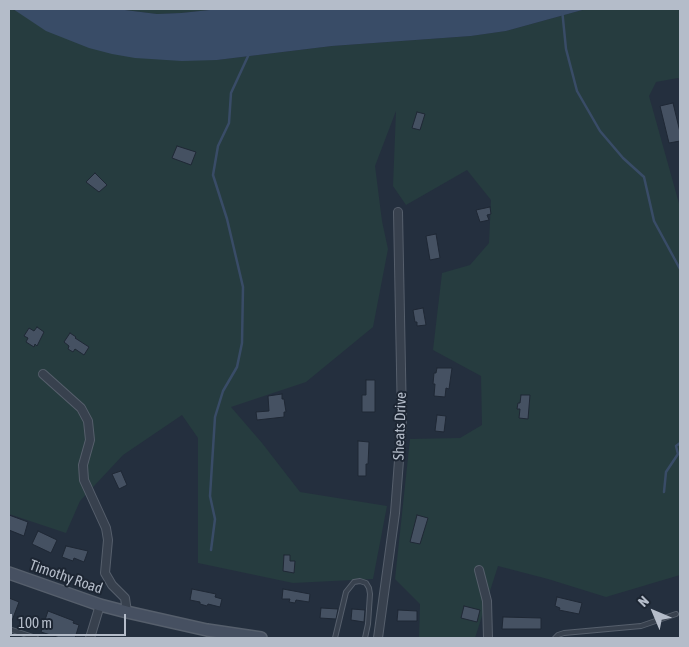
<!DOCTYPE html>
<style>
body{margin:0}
#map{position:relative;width:689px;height:647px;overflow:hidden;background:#242f3e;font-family:"Asap Condensed",sans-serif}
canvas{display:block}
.frame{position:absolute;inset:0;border:10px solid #b4bcc9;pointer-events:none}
.north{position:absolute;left:629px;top:587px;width:50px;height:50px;-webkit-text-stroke:4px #1d2633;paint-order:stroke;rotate:315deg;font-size:14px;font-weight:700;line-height:20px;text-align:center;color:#b4bcc9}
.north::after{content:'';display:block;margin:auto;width:18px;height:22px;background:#b4bcc9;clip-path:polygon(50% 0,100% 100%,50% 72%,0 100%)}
.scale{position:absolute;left:10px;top:614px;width:116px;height:22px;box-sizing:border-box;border:2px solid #b4bcc9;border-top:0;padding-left:6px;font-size:15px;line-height:18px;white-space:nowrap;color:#b4bcc9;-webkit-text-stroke:4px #1d2633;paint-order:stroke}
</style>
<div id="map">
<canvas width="689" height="647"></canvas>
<div class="frame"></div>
<div class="north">N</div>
<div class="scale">100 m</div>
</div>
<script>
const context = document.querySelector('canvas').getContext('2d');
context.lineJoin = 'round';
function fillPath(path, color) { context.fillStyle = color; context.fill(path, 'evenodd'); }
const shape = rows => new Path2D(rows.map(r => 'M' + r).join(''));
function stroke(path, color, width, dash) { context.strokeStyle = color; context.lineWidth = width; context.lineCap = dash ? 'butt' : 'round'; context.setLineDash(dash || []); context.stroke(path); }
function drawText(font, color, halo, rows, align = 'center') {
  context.font = font + ' "Asap Condensed",sans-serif'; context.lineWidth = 4; context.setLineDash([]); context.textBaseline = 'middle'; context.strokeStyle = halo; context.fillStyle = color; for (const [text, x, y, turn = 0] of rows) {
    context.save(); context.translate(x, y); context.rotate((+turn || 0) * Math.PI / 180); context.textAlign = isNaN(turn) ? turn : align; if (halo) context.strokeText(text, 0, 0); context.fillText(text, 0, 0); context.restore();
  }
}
const green = shape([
 [9,9,217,60,332,46,471,36,506,31,586,9,680,9,680,79,678,78,656,82,649,96,680,207,680,575,606,597,548,579,498,566,475,638,419,638,420,604,395,579,410,439,460,438,482,425,481,376,433,350,442,273,470,265,489,243,491,200,467,170,406,205,393,186,396,111,375,166,382,221,388,249,373,327,306,382,231,407,262,443,300,492,387,506,373,579,293,583,198,563,198,438,182,415,123,455,80,501,66,533,9,514],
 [117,9,219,9,181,13,157,14]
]);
const water = shape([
 [13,9,117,9,157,14,181,13,219,9,586,9,506,31,471,36,332,46,217,60,182,61,135,58,112,54,89,48,46,31]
]);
const stream = shape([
 [562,9,566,49,577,91,600,131,623,158,644,177,654,221,680,269],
 [664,492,666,472,678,454,676,446,680,443],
 [211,550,215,519,210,496,215,417,223,391,237,367,242,343,243,287,227,219,213,175,218,146,229,123,231,93,249,54]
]);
const building = shape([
 [673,103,680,132,680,141,669,143,660,106,673,103],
 [417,112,425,114,420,130,412,128,417,112],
 [177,146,196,152,191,165,172,158,177,146],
 [95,173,107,185,99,192,86,182,95,173],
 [490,207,491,214,487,215,489,220,480,222,476,210,490,207],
 [436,234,440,258,430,260,426,236,436,234],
 [423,308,426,325,417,326,417,322,415,322,413,310,423,308],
 [37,327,44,332,37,346,35,344,34,347,26,342,28,338,24,336,29,328,34,331,37,327],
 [70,333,76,337,75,338,89,347,84,355,75,349,73,352,68,349,69,346,64,342,70,333],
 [437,368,452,368,449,389,446,388,445,397,434,396,435,384,433,384,434,373,436,373,437,368],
 [366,380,375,380,375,412,362,412,362,395,366,395,366,380],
 [282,394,282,399,284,399,286,412,284,412,284,417,257,420,256,412,269,411,268,396,282,394],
 [521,395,530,395,528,419,519,418,520,409,517,409,518,403,520,403,521,395],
 [437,415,446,416,444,432,435,431,437,415],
 [358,441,369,442,368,464,366,464,366,476,358,476,358,441],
 [121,471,127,485,119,489,112,474,121,471],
 [9,515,28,522,24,536,9,530,9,515],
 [417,515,428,518,420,544,410,542,417,515],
 [38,531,57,540,51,553,32,544,38,531],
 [66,546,88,551,84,562,74,558,73,561,62,557,66,546],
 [284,555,290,555,290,561,295,561,294,573,283,571,284,555],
 [192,589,216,594,215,597,222,599,220,607,208,604,207,606,200,604,200,602,190,600,192,589],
 [283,589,310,594,309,602,296,600,295,603,289,602,290,599,282,599,283,589],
 [557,597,582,603,579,614,559,610,560,608,555,606,557,597],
 [9,598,19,602,10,626,9,625,9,598],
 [464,606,480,610,477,622,461,618,464,606],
 [321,608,338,609,336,619,320,618,321,608],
 [352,609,365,610,364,622,351,620,352,609],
 [398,610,417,611,417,621,397,621,398,610],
 [48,611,74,621,73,623,79,625,75,638,60,638,41,632,48,611],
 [503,617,541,618,541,629,502,629,503,617]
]);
const service = shape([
 [9,629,36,638],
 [335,638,346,592,354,582,360,581,366,583,369,588,370,594,368,624,365,638],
 [555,638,558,635,564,633,641,626,676,614]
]);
const minor = shape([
 [43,374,81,408,88,421,90,440,83,465,84,480,106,528,108,540,105,573,112,585,125,598,127,612],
 [479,570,487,601,488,638],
 [90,638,100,605],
 [378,638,395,513,402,421,398,212]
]);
const secondary = shape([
 [9,573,100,605,127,612,207,630,261,638]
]);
const streetNames = [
 ["Sheats Drive",400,426,-88],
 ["Timothy Road",66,577,19]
];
fillPath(green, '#263c3f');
fillPath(water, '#394c67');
stroke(stream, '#394c67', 2.5);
fillPath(building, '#455162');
stroke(building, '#1f2835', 1);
stroke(service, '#565f6c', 6);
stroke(minor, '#565f6c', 10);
stroke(secondary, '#565f6c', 14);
stroke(service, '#38414e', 4);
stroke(minor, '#38414e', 8);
stroke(secondary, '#465061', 11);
drawText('15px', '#b4bcc9', '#1d2633', streetNames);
</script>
